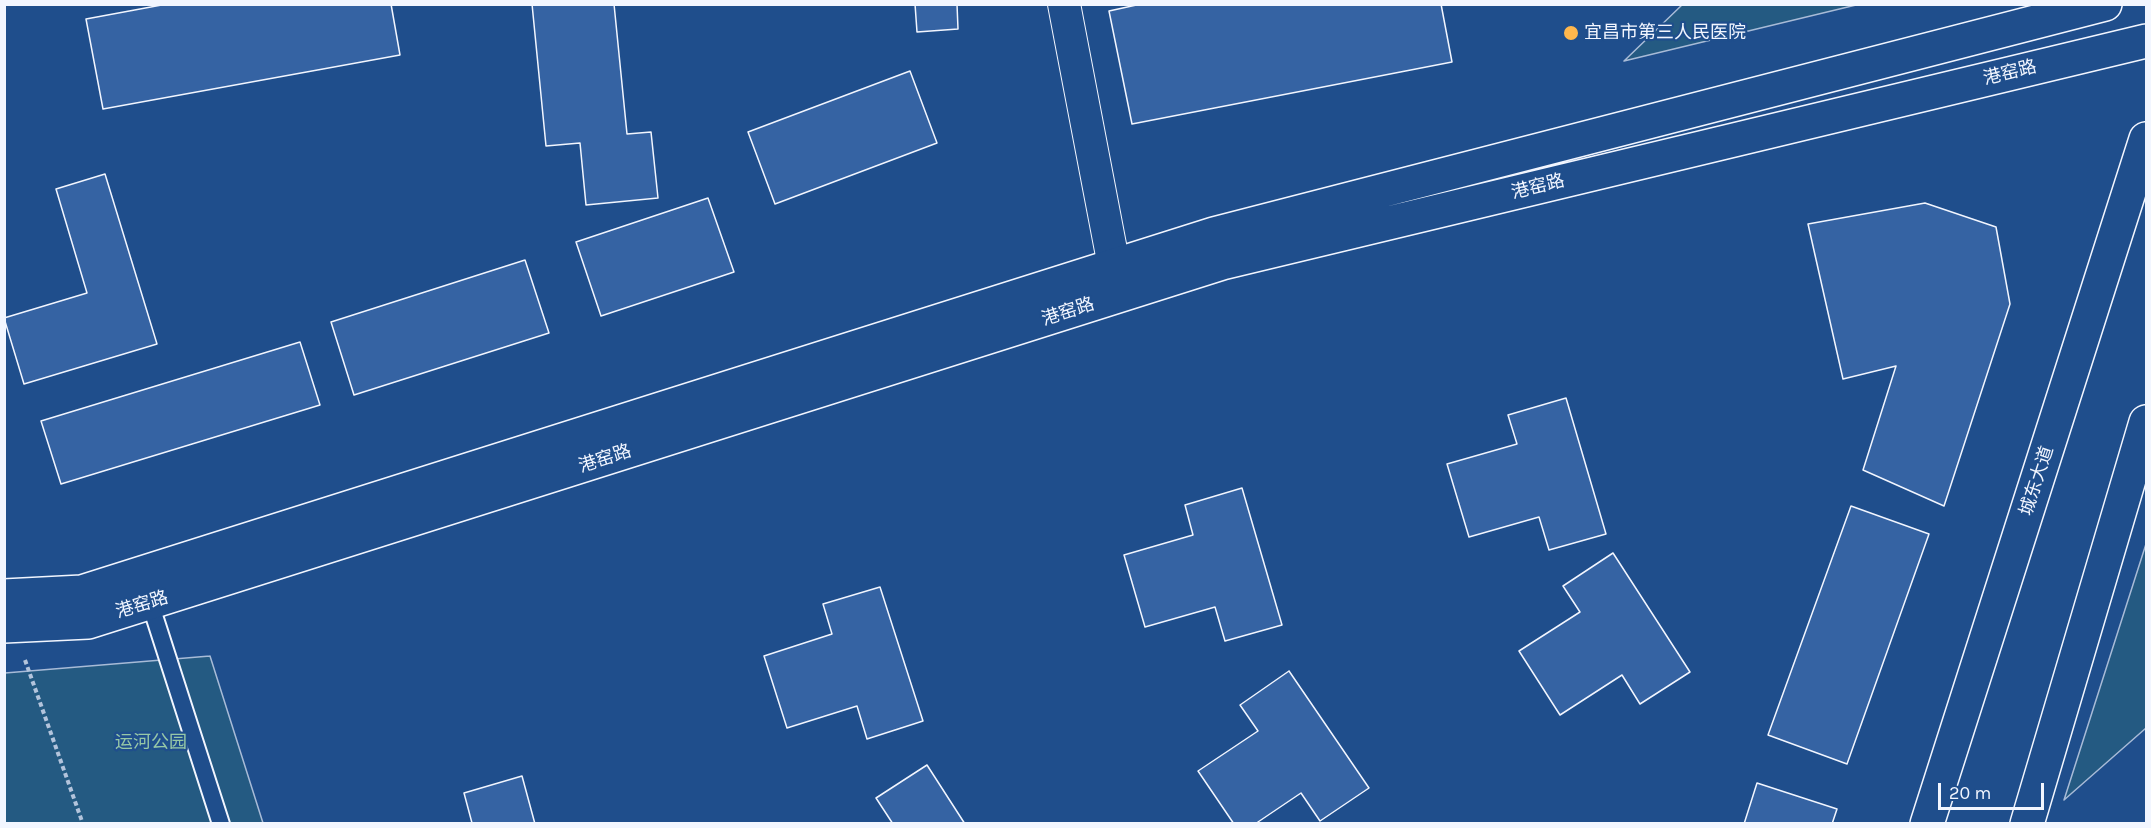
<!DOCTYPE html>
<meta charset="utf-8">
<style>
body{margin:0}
#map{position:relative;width:2151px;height:828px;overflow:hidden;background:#1f4e8c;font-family:Karla,sans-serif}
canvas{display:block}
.frame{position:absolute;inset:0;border:6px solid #f2f6ff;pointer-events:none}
.scale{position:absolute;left:1938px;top:783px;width:106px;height:27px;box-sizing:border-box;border:3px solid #f2f6ff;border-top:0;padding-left:8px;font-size:18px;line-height:21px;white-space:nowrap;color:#f2f6ff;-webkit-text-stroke:4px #1f4e8c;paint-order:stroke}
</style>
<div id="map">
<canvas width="2151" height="828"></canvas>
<div class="frame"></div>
<div class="scale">20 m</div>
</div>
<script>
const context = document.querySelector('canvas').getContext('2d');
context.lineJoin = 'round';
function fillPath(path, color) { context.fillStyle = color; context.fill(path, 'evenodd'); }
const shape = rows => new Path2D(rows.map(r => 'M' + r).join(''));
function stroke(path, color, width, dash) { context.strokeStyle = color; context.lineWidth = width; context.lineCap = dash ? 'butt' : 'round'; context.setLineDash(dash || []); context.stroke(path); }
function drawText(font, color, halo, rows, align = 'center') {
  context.font = font + ' Karla,"Noto Sans SC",sans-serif'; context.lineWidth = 4.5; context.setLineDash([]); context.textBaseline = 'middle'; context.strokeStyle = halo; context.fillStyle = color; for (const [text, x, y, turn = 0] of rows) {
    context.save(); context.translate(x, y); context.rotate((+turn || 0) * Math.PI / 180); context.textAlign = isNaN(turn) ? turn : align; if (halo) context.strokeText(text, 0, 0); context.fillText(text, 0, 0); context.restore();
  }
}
const green = shape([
 [1683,4,1856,4,1856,5,1624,61,1683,4],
 [2146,544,2146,728,2064,800,2146,544],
 [210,656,263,823,5,824,5,673,210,656]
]);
const building = shape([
 [167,4,391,4,400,55,103,109,86,19,167,4],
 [532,4,614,4,627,134,651,132,658,198,586,205,580,143,546,146,532,4],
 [915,4,957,4,958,29,917,32,915,4],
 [1141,4,1441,4,1452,62,1132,124,1109,11,1141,4],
 [910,71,937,143,775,204,748,132,910,71],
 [105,174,157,344,24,384,4,318,87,293,56,189,105,174],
 [708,198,734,272,601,316,576,242,708,198],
 [1925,203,1996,227,2010,304,1944,506,1863,470,1896,366,1843,379,1808,224,1925,203],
 [525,260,549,333,354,395,331,322,525,260],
 [300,342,320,405,61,484,41,421,300,342],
 [1566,398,1606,534,1549,550,1539,517,1469,537,1447,464,1517,444,1508,415,1566,398],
 [1242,488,1282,625,1225,641,1215,607,1145,627,1124,555,1193,535,1185,505,1242,488],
 [1851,506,1929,534,1847,764,1768,735,1851,506],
 [1613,553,1690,672,1640,704,1622,675,1560,715,1519,651,1580,612,1563,586,1613,553],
 [880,587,923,721,867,739,857,706,787,728,764,656,832,634,823,604,880,587],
 [1289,671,1369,788,1320,821,1301,793,1255,824,1234,824,1198,771,1258,731,1240,705,1289,671],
 [927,765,965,824,893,824,876,798,927,765],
 [522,776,535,824,469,824,472,823,464,793,522,776],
 [1757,783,1837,809,1832,824,1744,824,1757,783]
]);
const path = shape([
 [25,660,83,824]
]);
const lane = shape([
 [150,603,221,824]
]);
const street = shape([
 [1064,4,1114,266]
]);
const primary = shape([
 [4,596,82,592,1214,234,2105,4],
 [4,626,88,622,1222,263,2146,41],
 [1927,824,2146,139],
 [2027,824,2146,422]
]);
const markers = [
 [1571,33,8,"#ffb74d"]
];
const poiNames = [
 ["宜昌市第三人民医院",1584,33]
];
const streetNames = [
 ["港窑路",2010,73,-14],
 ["港窑路",1538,187,-14],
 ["港窑路",1068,312,-18],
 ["港窑路",605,459,-18],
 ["城东大道",2037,481,-72],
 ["港窑路",142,605,-17]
];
const parkNames = [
 ["运河公园",151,743]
];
fillPath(green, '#245a82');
stroke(green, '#a8bbd7', 1.5);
fillPath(building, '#3563a3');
stroke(building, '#f2f6ff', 1.5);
stroke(lane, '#f2f6ff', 20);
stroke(street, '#f2f6ff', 34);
stroke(primary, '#f2f6ff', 36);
stroke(path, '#b3c4dc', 4, [4.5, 3]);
stroke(lane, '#1f4e8c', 16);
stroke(street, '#1f4e8c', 32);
stroke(primary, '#1f4e8c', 33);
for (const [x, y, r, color] of markers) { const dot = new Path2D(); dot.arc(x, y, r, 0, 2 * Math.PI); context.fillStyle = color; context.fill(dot); stroke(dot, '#1f4e8c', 2); }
drawText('18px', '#f2f6ff', '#1f4e8c', poiNames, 'left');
drawText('18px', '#f2f6ff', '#1f4e8c', streetNames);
drawText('18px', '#97c8a6', '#1f4e8c', parkNames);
</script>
